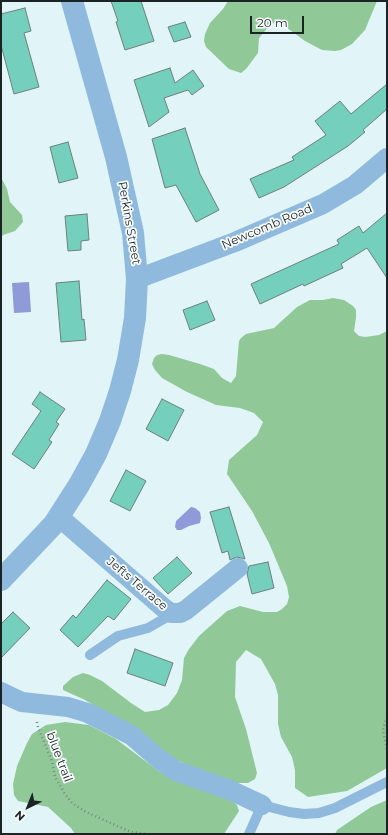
<!DOCTYPE html>
<style>
body{margin:0}
#map{position:relative;width:388px;height:835px;overflow:hidden;background:#e1f4f7;font-family:Montserrat,sans-serif}
canvas{display:block}
.frame{position:absolute;inset:0;border:2px solid #1c2325;pointer-events:none}
.north{position:absolute;left:8px;top:787px;width:40px;height:40px;-webkit-text-stroke:3px #fafefe;paint-order:stroke;rotate:223deg;font-size:11px;font-weight:700;line-height:16px;text-align:center;color:#1c2325}
.north::after{content:'';display:block;margin:auto;width:14px;height:18px;background:#1c2325;clip-path:polygon(50% 0,100% 100%,50% 72%,0 100%)}
.scale{position:absolute;left:250px;top:16px;width:54px;height:18px;box-sizing:border-box;border:2px solid #1c2325;border-top:0;padding-left:5px;font-size:12px;line-height:14px;white-space:nowrap;color:#1c2325;-webkit-text-stroke:3px #fafefe;paint-order:stroke}
</style>
<div id="map">
<canvas width="388" height="835"></canvas>
<div class="frame"></div>
<div class="north">N</div>
<div class="scale">20 m</div>
</div>
<script>
const context = document.querySelector('canvas').getContext('2d');
context.lineJoin = 'round';
function fillPath(path, color) { context.fillStyle = color; context.fill(path, 'evenodd'); }
const shape = rows => new Path2D(rows.map(r => 'M' + r).join(''));
function stroke(path, color, width, dash) { context.strokeStyle = color; context.lineWidth = width; context.lineCap = dash ? 'butt' : 'round'; context.setLineDash(dash || []); context.stroke(path); }
function drawText(font, color, halo, rows, align = 'center') {
  context.font = font + ' Montserrat,sans-serif'; context.lineWidth = 3.5; context.setLineDash([]); context.textBaseline = 'middle'; context.strokeStyle = halo; context.fillStyle = color; for (const [text, x, y, turn = 0] of rows) {
    context.save(); context.translate(x, y); context.rotate((+turn || 0) * Math.PI / 180); context.textAlign = isNaN(turn) ? turn : align; if (halo) context.strokeText(text, 0, 0); context.fillText(text, 0, 0); context.restore();
  }
}
const forest = shape([
 [228,1,377,1,365,30,352,44,341,50,335,51,322,50,305,41,283,25,276,22,271,24,259,38,258,53,246,69,241,73,229,69,206,47,204,41,205,34,210,23,223,9],
 [1,177,7,189,10,202,22,215,23,222,15,231,3,235,1,238],
 [333,298,344,300,353,306,356,310,356,318,354,331,359,336,365,337,379,335,387,331,387,768,347,791,308,797,295,788,295,770,292,757,281,737,278,724,278,695,275,684,261,659,246,650,236,662,235,697,246,729,257,773,255,779,248,783,232,783,191,767,173,758,107,713,85,700,63,690,63,686,73,677,83,673,90,675,102,681,131,703,145,712,159,710,168,705,177,693,182,680,184,658,189,649,199,636,227,611,240,606,263,612,277,612,282,609,287,604,289,597,287,586,269,543,252,511,227,474,229,460,257,435,263,422,254,413,240,408,216,405,187,392,162,378,155,370,152,364,154,358,157,355,162,354,169,355,200,364,214,369,222,378,231,383,236,376,239,341,241,338,246,334,274,328,297,307,310,300,323,300],
 [65,722,89,725,116,739,160,772,228,798,237,805,239,811,224,834,75,834,71,828,48,807,18,801,14,795,13,784,17,766,27,743,32,734,46,725],
 [387,800,387,834,335,834,337,830,371,807]
]);
const water = shape([
 [29,282,31,312,14,313,12,283],
 [191,507,195,508,200,512,201,518,200,523,189,526,181,530,177,530,175,527,176,521]
]);
const building = shape([
 [111,1,141,1,154,41,125,50,116,22,118,21,111,1],
 [25,8,31,31,24,33,39,87,14,94,1,45,1,14,25,8],
 [185,22,191,37,174,42,168,27,185,22],
 [170,68,175,83,193,70,204,86,192,95,188,90,164,98,169,112,149,127,134,80,170,68],
 [387,84,387,109,363,130,365,132,348,146,284,187,259,198,250,179,294,160,292,157,326,135,315,121,340,101,351,114,387,84],
 [185,128,200,174,219,210,196,222,176,185,165,188,152,139,185,128],
 [68,142,78,178,59,183,50,147,68,142],
 [387,213,387,278,367,248,341,264,343,268,304,286,303,284,260,304,251,284,339,244,337,240,359,226,363,233,387,213],
 [87,214,89,240,81,241,81,250,68,251,65,216,87,214],
 [79,281,82,320,84,319,86,340,61,342,56,283,79,281],
 [207,301,215,320,190,330,183,310,207,301],
 [40,392,65,409,56,422,59,424,49,440,52,442,34,469,12,454,41,411,32,404,40,392],
 [162,399,184,410,168,441,146,429,162,399],
 [126,470,146,481,130,511,110,501,126,470],
 [229,507,245,559,237,557,230,560,228,551,222,553,210,512,229,507],
 [177,557,192,573,168,594,153,578,177,557],
 [268,562,274,588,252,594,247,574,249,566,268,562],
 [107,580,131,599,114,620,108,616,78,647,60,630,73,615,76,618,107,580],
 [13,612,30,628,1,658,1,624,13,612],
 [135,649,173,663,165,686,127,673,135,649]
]);
const path = shape([
 [387,717,383,730,387,751],
 [37,722,38,727,52,761,55,777,65,794,72,803,86,812,131,832,147,834]
]);
const service = shape([
 [90,655,118,636,148,628,174,613],
 [249,834,262,805,289,812,304,814,319,813,335,808,387,782]
]);
const minor = shape([
 [137,279,235,242,323,204,355,185,387,158],
 [59,517,165,609,171,613,180,613,186,610,238,568],
 [1,692,13,698,22,702,68,707,88,713,131,735,159,759,176,771,230,790,262,805]
]);
const tertiary = shape([
 [1,580,54,524,79,485,96,454,110,421,120,391,128,360,135,318,137,279,133,233,116,157,72,1]
]);
const streetNames = [
 ["Perkins Street",129,223,80],
 ["Newcomb Road",267,227,-23],
 ["Jefts Terrace",137,584,40],
 ["blue trail",59,757,69]
];
fillPath(forest, '#90c997');
fillPath(water, '#8e9bd8');
fillPath(building, '#74cfbd');
stroke(building, '#6e7f7b', 1);
stroke(path, '#7a8789', 2.5, [1, 3]);
stroke(service, '#8fbadd', 10);
stroke(minor, '#8fbadd', 20);
stroke(tertiary, '#8fbadd', 22);
drawText('12px', '#1c2325', '#fafefe', streetNames);
</script>
